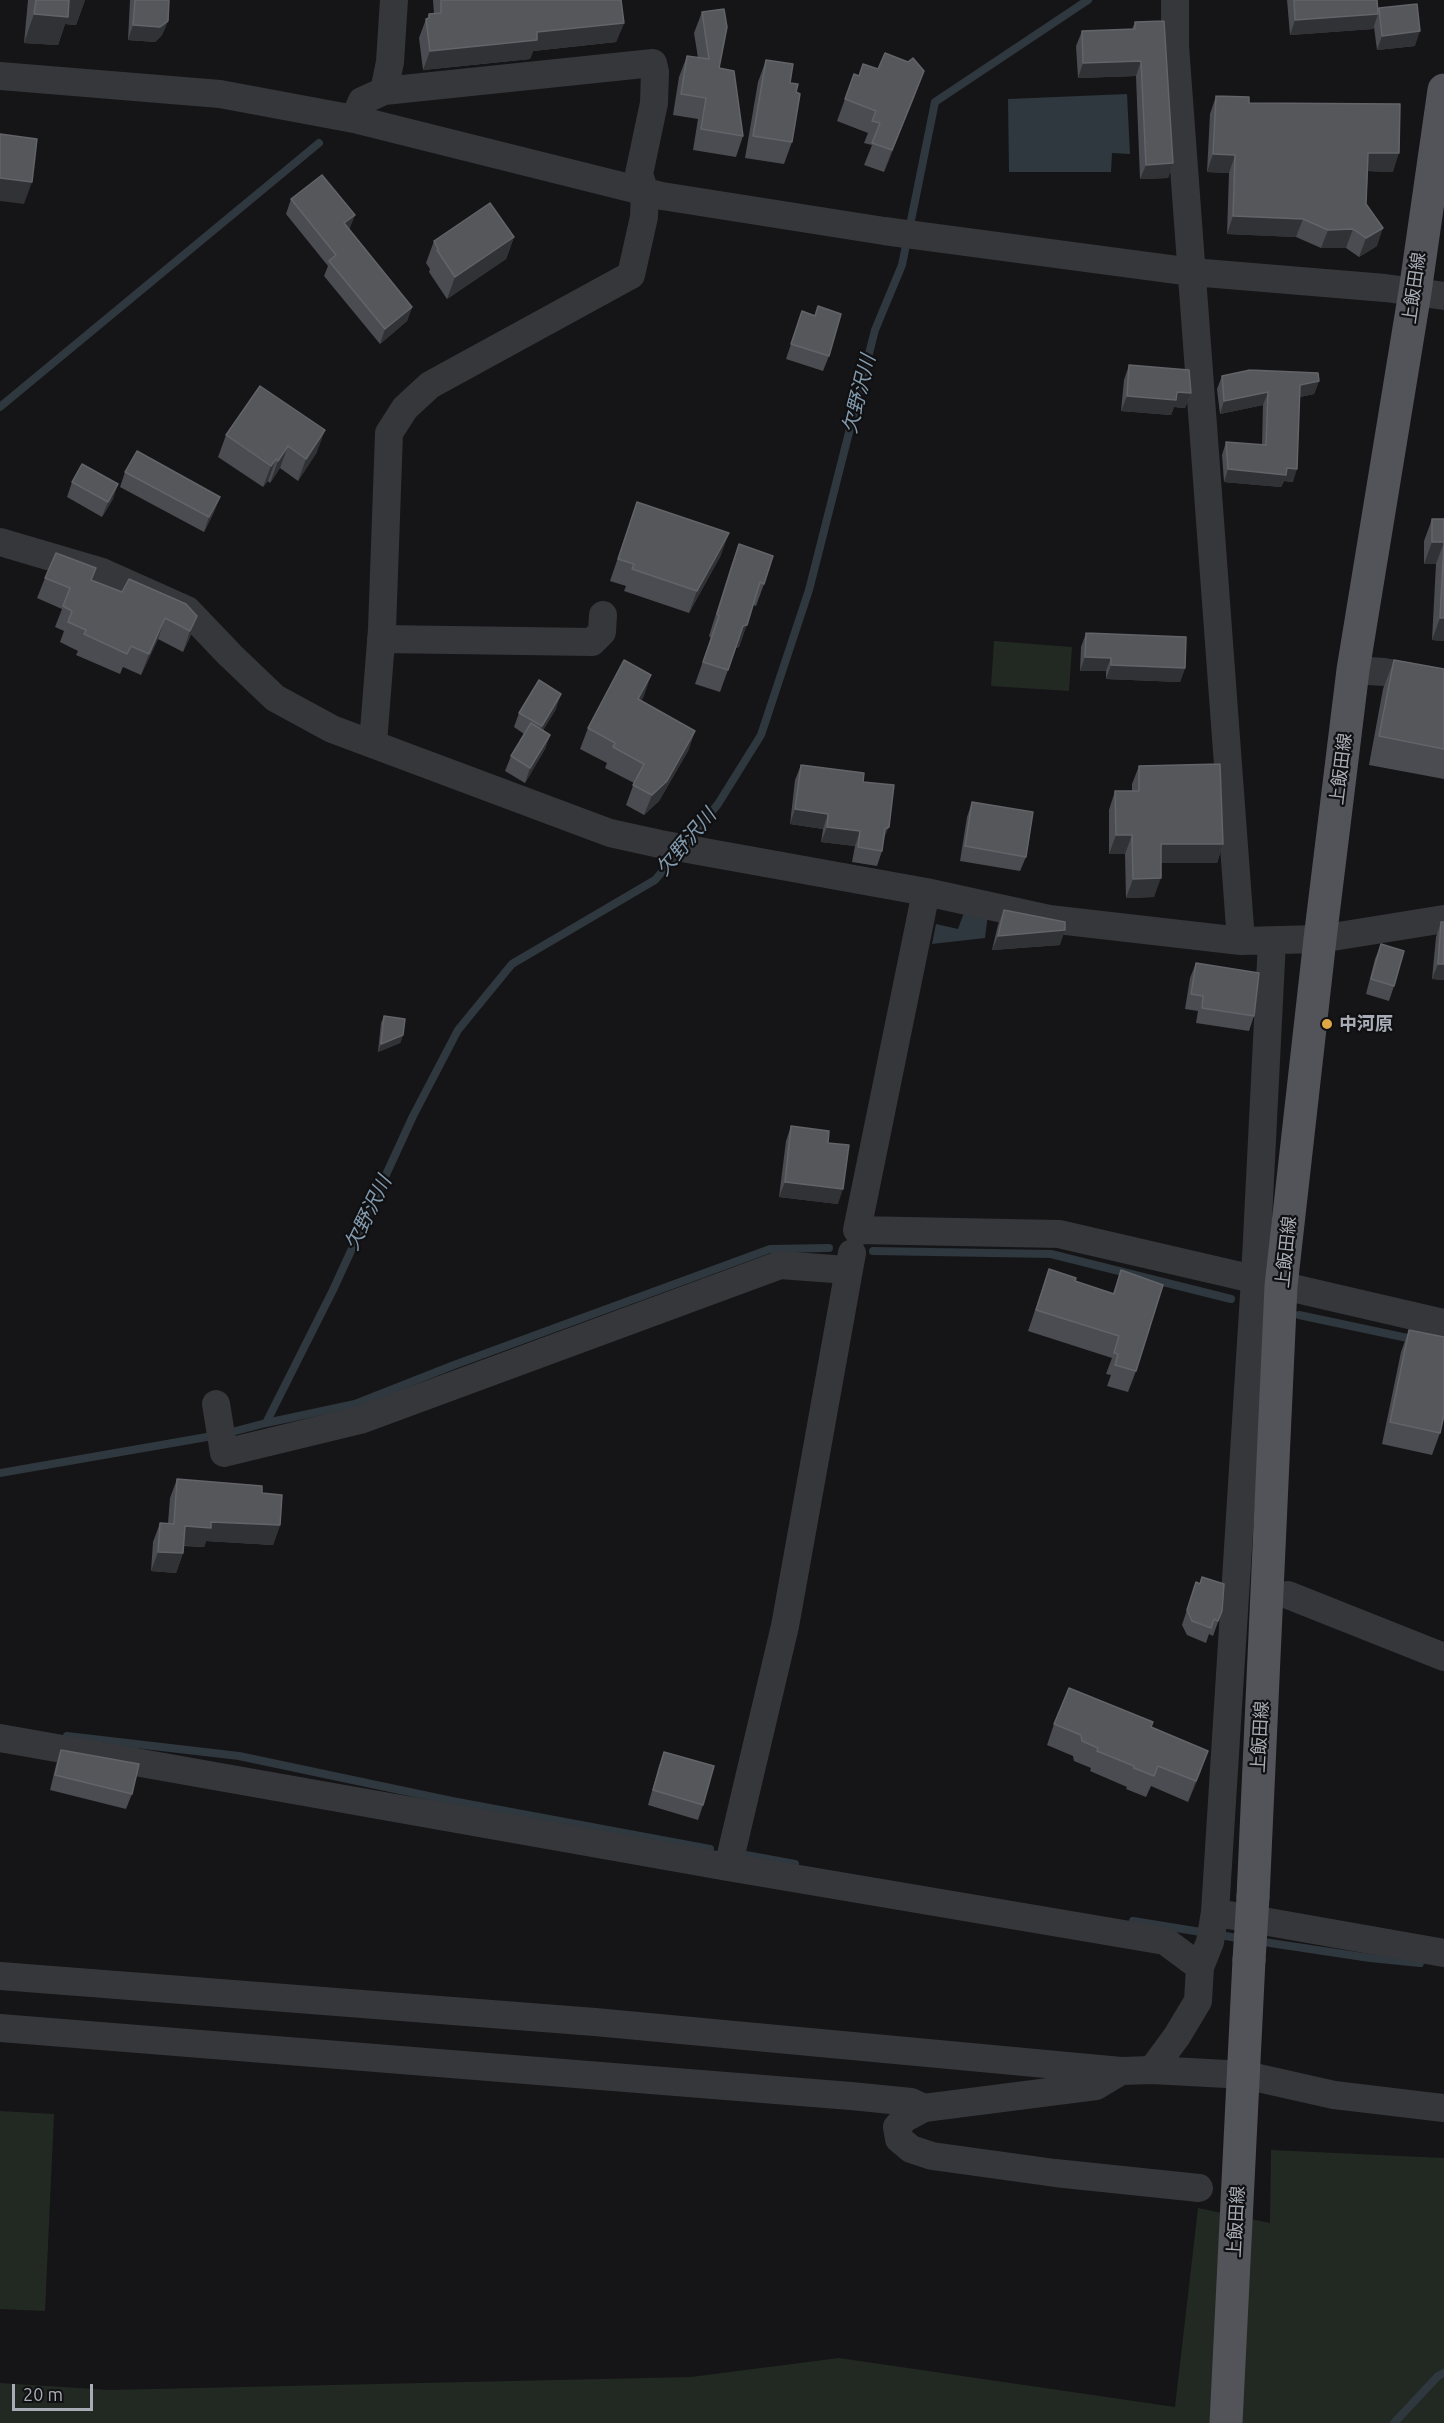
<!DOCTYPE html>
<meta charset="utf-8">
<style>
body{margin:0}
#map{position:relative;width:1444px;height:2423px;overflow:hidden;background:#151517;font-family:Ubuntu,sans-serif}
canvas{display:block}
.scale{position:absolute;left:12px;top:2384px;width:81px;height:27px;box-sizing:border-box;border:3px solid #a8adb5;border-top:0;padding-left:8px;font-size:18px;line-height:21px;white-space:nowrap;color:#a8adb5;-webkit-text-stroke:4px #101012;paint-order:stroke}
</style>
<div id="map">
<canvas width="1444" height="2423"></canvas>
<div class="scale">20 m</div>
</div>
<script>
const context = document.querySelector('canvas').getContext('2d');
context.lineJoin = 'round';
function fillPath(path, color) { context.fillStyle = color; context.fill(path, 'evenodd'); }
const shape = rows => new Path2D(rows.map(r => 'M' + r).join(''));
function stroke(path, color, width, dash) { context.strokeStyle = color; context.lineWidth = width; context.lineCap = dash ? 'butt' : 'round'; context.setLineDash(dash || []); context.stroke(path); }
function drawText(font, color, halo, rows, align = 'center') {
  context.font = font + ' Ubuntu,"Noto Sans JP",sans-serif'; context.lineWidth = 4.5; context.setLineDash([]); context.textBaseline = 'middle'; context.strokeStyle = halo; context.fillStyle = color; for (const [text, x, y, turn = 0] of rows) {
    context.save(); context.translate(x, y); context.rotate((+turn || 0) * Math.PI / 180); context.textAlign = isNaN(turn) ? turn : align; if (halo) context.strokeText(text, 0, 0); context.fillText(text, 0, 0); context.restore();
  }
}
const green = shape([
 [994,641,1072,647,1069,691,991,686],
 [0,2111,54,2114,45,2311,0,2309],
 [1271,2150,1444,2158,1444,2423,0,2423,0,2383,109,2390,691,2377,839,2358,1175,2407,1198,2208,1270,2223]
]);
const water = shape([
 [1127,94,1130,154,1112,153,1111,172,1009,172,1008,99],
 [965,910,988,914,985,938,932,944,936,924,958,929]
]);
const stream = shape([
 [0,407,319,143],
 [687,842,718,804,761,735,809,590,875,330,902,265,935,102,1088,0],
 [873,1251,1051,1254,1231,1299],
 [1299,1315,1417,1340],
 [266,1423,355,1404,454,1365,770,1249,829,1248],
 [0,1473,224,1434,266,1423,333,1290,413,1116,458,1030,512,964,655,880,679,852],
 [67,1736,239,1756,452,1801,710,1849],
 [746,1855,795,1864],
 [1133,1921,1244,1939],
 [1257,1941,1370,1958,1420,1963],
 [1394,2423,1438,2376,1444,2373]
]);
const minor = shape([
 [1175,0,1175,46,1241,941],
 [0,76,220,94,354,119,662,196,884,231,1192,272,1385,288,1444,296],
 [354,119,362,101,384,91,390,62,394,0],
 [0,542,102,572,187,610,230,655,275,698,332,729,610,833,660,844,926,892,1049,919,1241,941,1320,939,1444,919],
 [381,639,592,642,602,632,603,615],
 [1353,670,1384,672,1444,683],
 [373,743,382,629,389,433,405,408,430,385,631,275,644,217,645,193,639,174,654,103,655,72,653,63,384,91],
 [926,892,857,1230,1059,1234,1444,1323],
 [216,1404,224,1453,360,1420,780,1265,847,1270],
 [1288,1595,1444,1657],
 [0,1738,728,1867,1165,1941,1200,1967],
 [728,1867,785,1626,852,1253],
 [1229,1915,1444,1953],
 [0,1976,595,2022,1121,2071,1152,2070,1245,2075,1334,2095,1444,2108],
 [0,2028,851,2096,911,2102,924,2108],
 [1152,2070,1177,2036,1198,2001,1200,1967,1210,1942,1215,1912,1255,1279,1272,941],
 [1121,2071,1096,2086,924,2108,905,2118,897,2127,899,2139,911,2149,932,2156,1055,2173,1199,2188]
]);
const major = shape([
 [1253,1897,1281,1286,1320,939,1353,670,1415,292,1444,90],
 [1226,2423,1249,1960]
]);
const majorBridge = shape([
 [1249,1960,1253,1897]
]);
const wall = shape([
 [28,0,85,0,76,25,65,24,58,45,24,43],
 [130,0,169,0,168,21,162,35,155,42,128,40],
 [433,0,621,0,624,23,616,42,533,51,530,59,423,70,419,38,426,19,428,18,429,14,434,14],
 [1287,0,1377,0,1378,10,1379,8,1415,46,1377,50,1374,27,1373,29,1290,35],
 [702,12,719,68,743,136,736,157,693,150,698,119,673,115,679,77,687,56,698,58,694,33],
 [1135,22,1173,163,1168,178,1140,179,1136,76,1078,78,1076,46,1082,31,1132,29],
 [766,60,790,83,796,92,792,142,784,164,745,158,758,82],
 [854,74,916,93,884,172,864,165,872,145,864,143,868,133,837,121],
 [1216,96,1249,103,1393,172,1368,171,1366,204,1377,246,1359,257,1346,248,1321,248,1296,237,1227,234,1229,173,1207,172,1210,114],
 [291,199,355,215,349,229,412,307,407,321,380,344,324,276,328,266,286,214],
 [514,237,506,259,447,299,429,272,430,269,426,263,434,241],
 [802,311,815,315,829,356,823,371,786,359],
 [1129,365,1191,393,1185,408,1174,407,1171,415,1121,411,1124,380],
 [1222,376,1319,381,1314,394,1300,397,1293,482,1284,481,1281,487,1224,482,1222,455,1226,442,1262,445,1263,405,1220,414,1217,389],
 [226,435,317,452,298,481,280,468,270,483,268,481,263,487,218,457],
 [125,472,220,497,214,512,204,532,120,487],
 [72,482,113,499,102,517,67,497],
 [637,502,721,555,689,613,624,591,626,586,610,581],
 [1432,519,1444,519,1444,641,1432,640,1436,564,1424,564,1424,541],
 [739,544,764,584,756,606,753,605,739,647,736,648,720,692,695,684,711,638,709,636,731,566],
 [45,578,92,580,122,592,197,616,190,637,183,652,158,639,141,675,123,667,120,674,76,655,78,651,60,642,64,631,55,627,62,609,37,598],
 [1086,633,1185,668,1180,682,1106,679,1106,671,1080,671,1081,647],
 [1394,660,1444,669,1444,779,1369,765,1383,689],
 [644,696,641,700,695,731,688,751,659,801,644,815,626,805,634,783,605,768,607,763,580,749,588,728],
 [556,709,543,730,550,735,545,749,525,783,505,771,511,756,524,734,514,727,519,713],
 [801,765,863,782,883,841,882,851,877,866,852,862,855,846,821,842,823,829,790,824,795,780],
 [1139,766,1223,844,1217,863,1161,863,1154,897,1126,898,1125,854,1109,854,1109,810,1115,791,1132,791,1132,784],
 [972,802,1026,857,1020,871,960,861,967,817],
 [1004,910,1060,945,992,950,998,925],
 [1441,922,1444,922,1444,980,1432,979,1436,937],
 [1381,944,1394,986,1389,1001,1366,994,1375,959],
 [1196,963,1254,1016,1249,1031,1196,1023,1198,1011,1185,1009,1190,978],
 [384,1016,403,1035,400,1043,378,1052,381,1023],
 [791,1126,828,1143,838,1204,779,1197,786,1141],
 [1049,1269,1075,1281,1113,1293,1121,1270,1136,1371,1128,1392,1107,1386,1111,1375,1106,1374,1112,1358,1028,1331],
 [1409,1330,1440,1433,1432,1455,1382,1444,1401,1352],
 [177,1479,262,1493,280,1525,273,1545,206,1541,204,1547,184,1546,183,1553,176,1573,151,1571,153,1542,160,1523,168,1523,170,1498],
 [1196,1582,1222,1611,1213,1636,1209,1634,1206,1643,1187,1635,1182,1625],
 [1054,1724,1151,1727,1201,1771,1188,1802,1151,1786,1146,1797,1126,1789,1127,1787,1090,1771,1091,1768,1074,1761,1073,1756,1047,1745],
 [61,1750,132,1794,126,1809,50,1790,56,1765],
 [664,1752,703,1805,698,1820,648,1805,659,1766]
]);
const shadedWall = shape([
 [68,0,85,0,76,25,65,24,58,45,24,43,34,14],
 [1378,14,1373,29,1290,35,1295,20],
 [168,21,162,35,155,42,128,40,133,25],
 [624,23,616,42,533,51,530,59,423,70,430,51,537,32],
 [1420,31,1415,46,1377,50,1382,36],
 [1141,61,1136,76,1078,78,1083,63],
 [924,71,916,93,884,172,892,150],
 [1368,153,1399,153,1393,172,1362,171],
 [1213,154,1235,155,1229,173,1207,172],
 [1173,163,1168,178,1140,179,1146,165],
 [0,178,32,182,24,204,0,201],
 [355,215,349,230,344,223],
 [1233,216,1303,219,1296,237,1227,234],
 [1383,228,1377,246,1359,257,1366,238],
 [1353,229,1346,248,1321,248,1328,230],
 [514,237,506,259,447,299,455,277],
 [412,307,407,321,380,344,385,329],
 [1319,381,1314,394,1295,398,1300,385],
 [1177,392,1191,393,1185,408,1174,407,1171,415,1121,411,1127,396],
 [1268,392,1263,405,1220,414,1224,401],
 [325,430,317,452,298,481,306,459],
 [288,446,280,468,270,483,278,461],
 [276,459,268,481,263,487,271,466],
 [1287,468,1297,469,1293,482,1284,481,1281,487,1224,482,1228,469],
 [118,484,113,499,102,517,108,502],
 [220,497,214,512,204,532,209,517],
 [729,533,721,555,689,613,697,591],
 [1432,542,1444,542,1436,564,1424,564],
 [197,616,190,637,183,652,190,631],
 [165,618,158,639,141,675,149,654],
 [1440,618,1444,618,1444,641,1432,640],
 [747,625,739,647,735,648,743,626],
 [1085,657,1111,658,1106,671,1080,671],
 [1111,665,1185,668,1180,682,1106,679],
 [651,675,644,696,631,719,638,699],
 [561,694,556,709,537,741,542,726],
 [695,731,688,751,659,801,644,815,652,795],
 [550,735,545,749,525,783,530,768],
 [795,809,828,814,823,829,790,824],
 [827,827,860,831,855,846,821,842],
 [889,827,883,841,885,829],
 [1116,835,1132,835,1125,854,1109,854],
 [1161,844,1223,844,1217,863,1154,863],
 [1161,878,1154,897,1126,898,1133,879],
 [1065,930,1060,945,992,950,998,936],
 [1438,964,1444,964,1444,980,1432,979],
 [403,1035,400,1043,378,1052,381,1044],
 [785,1182,843,1189,838,1204,779,1197],
 [211,1522,280,1525,273,1545,206,1541,204,1547,178,1545,185,1526],
 [158,1552,183,1553,176,1573,151,1571],
 [1208,1751,1201,1771,1188,1802,1196,1781]
]);
const building = shape([
 [36,0,69,0,68,17,34,14,36,0],
 [135,0,169,0,168,21,160,27,133,25,135,0],
 [441,0,621,0,624,23,537,32,537,40,430,51,426,19,429,18,429,14,441,13,441,0],
 [1294,0,1377,0,1378,14,1295,20,1294,0],
 [1417,4,1420,31,1382,36,1379,8,1417,4],
 [724,9,727,27,719,68,734,71,743,136,701,129,706,98,681,94,687,56,709,59,702,12,724,9],
 [1164,21,1173,163,1146,165,1141,61,1083,63,1082,31,1135,29,1135,22,1164,21],
 [885,53,908,62,913,58,924,71,892,150,872,143,880,123,872,121,876,111,845,99,854,74,859,76,863,64,878,69,885,53],
 [766,60,793,64,790,83,798,84,796,92,800,94,792,142,753,136,766,60],
 [1216,96,1249,97,1249,103,1400,104,1399,153,1368,153,1366,204,1383,228,1366,238,1353,229,1328,230,1303,219,1233,216,1235,155,1213,154,1216,96],
 [0,134,37,139,32,182,0,178,0,134],
 [322,175,355,215,344,223,412,307,385,329,329,261,336,255,291,199,322,175],
 [490,203,514,237,455,277,437,250,438,249,434,241,490,203],
 [818,306,841,314,829,356,791,344,802,311,815,316,818,306],
 [1129,365,1189,370,1191,393,1177,392,1176,400,1127,396,1129,365],
 [1250,370,1318,373,1319,381,1300,385,1297,469,1287,468,1286,475,1228,469,1226,442,1266,445,1268,392,1224,401,1222,376,1250,370],
 [260,386,325,430,306,459,288,446,278,461,276,459,271,466,226,435,260,386],
 [137,451,220,497,209,517,125,472,137,451],
 [82,464,118,484,108,502,72,482,82,464],
 [637,502,729,533,697,591,632,569,634,564,618,559,637,502],
 [1432,519,1444,519,1444,618,1440,618,1444,542,1432,542,1432,519],
 [739,544,773,556,764,584,760,582,747,625,743,626,728,670,703,662,719,616,717,614,739,544],
 [56,553,96,568,91,580,122,592,129,579,186,604,197,616,190,631,165,618,149,654,131,646,127,654,84,634,86,630,68,622,72,611,63,606,70,588,45,578,56,553],
 [1086,633,1186,637,1185,668,1111,665,1111,658,1085,657,1086,633],
 [624,660,651,675,638,699,695,731,667,781,652,795,633,785,644,764,613,747,615,743,588,728,624,660],
 [1394,660,1444,669,1444,749,1379,736,1394,660],
 [539,680,561,694,542,726,519,713,539,680],
 [531,723,550,735,530,768,511,756,531,723],
 [1220,764,1223,844,1161,844,1161,878,1133,879,1132,835,1116,835,1115,791,1139,791,1139,766,1220,764],
 [801,765,864,773,863,782,894,785,889,827,885,829,882,851,858,847,860,831,827,827,828,814,795,809,801,765],
 [972,802,1033,812,1026,857,965,846,972,802],
 [1004,910,1065,922,1065,930,998,936,1004,910],
 [1441,922,1444,922,1444,964,1438,964,1441,922],
 [1381,944,1404,951,1394,986,1371,979,1381,944],
 [1196,963,1259,973,1254,1016,1202,1008,1203,996,1191,994,1196,963],
 [384,1016,405,1019,403,1035,381,1044,384,1016],
 [791,1126,829,1131,828,1143,849,1145,843,1189,785,1182,791,1126],
 [1049,1269,1076,1278,1075,1281,1114,1294,1121,1270,1163,1285,1136,1371,1115,1365,1118,1354,1114,1353,1119,1336,1036,1310,1049,1269],
 [1409,1330,1444,1337,1444,1415,1440,1433,1390,1422,1409,1330],
 [177,1479,262,1486,262,1493,282,1495,280,1525,211,1522,211,1528,185,1526,183,1553,158,1552,160,1523,174,1524,177,1479],
 [1202,1577,1224,1584,1222,1611,1218,1621,1214,1619,1211,1628,1192,1621,1187,1610,1196,1582,1200,1584,1202,1577],
 [1069,1688,1153,1722,1151,1727,1208,1751,1196,1781,1158,1766,1154,1776,1134,1768,1134,1766,1097,1751,1098,1748,1082,1741,1081,1735,1054,1724,1069,1688],
 [61,1750,139,1764,132,1794,55,1775,61,1750],
 [664,1752,714,1766,703,1805,653,1790,664,1752]
]);
const markers = [
 [1327,1024,6,"#e0a844"]
];
const streetNames = [
 ["上飯田線",1414,288,-82],
 ["上飯田線",1341,769,-83],
 ["上飯田線",1286,1252,-84],
 ["上飯田線",1260,1737,-87],
 ["上飯田線",1236,2222,-87]
];
const poiNames = [
 ["中河原",1339,1024]
];
const waterNames = [
 ["欠野沢川",859,394,-76],
 ["欠野沢川",686,842,-50],
 ["欠野沢川",368,1213,-64]
];
fillPath(green, '#222922');
fillPath(water, '#2f383e');
stroke(stream, '#2f383e', 8);
stroke(minor, '#36373b', 28);
stroke(major, '#53545a', 33);
stroke(majorBridge, '#53545a', 33);
fillPath(wall, '#4b4c51');
fillPath(shadedWall, '#313235');
fillPath(building, '#55575b');
stroke(building, '#626469', 1.5);
for (const [x, y, r, color] of markers) { const dot = new Path2D(); dot.arc(x, y, r, 0, 2 * Math.PI); context.fillStyle = color; context.fill(dot); stroke(dot, '#101012', 2); }
drawText('18px', '#a8adb5', '#101012', streetNames);
drawText('bold 18px', '#a8adb5', '#101012', poiNames, 'left');
drawText('italic 20px', '#829aad', '#101012', waterNames);
</script>
